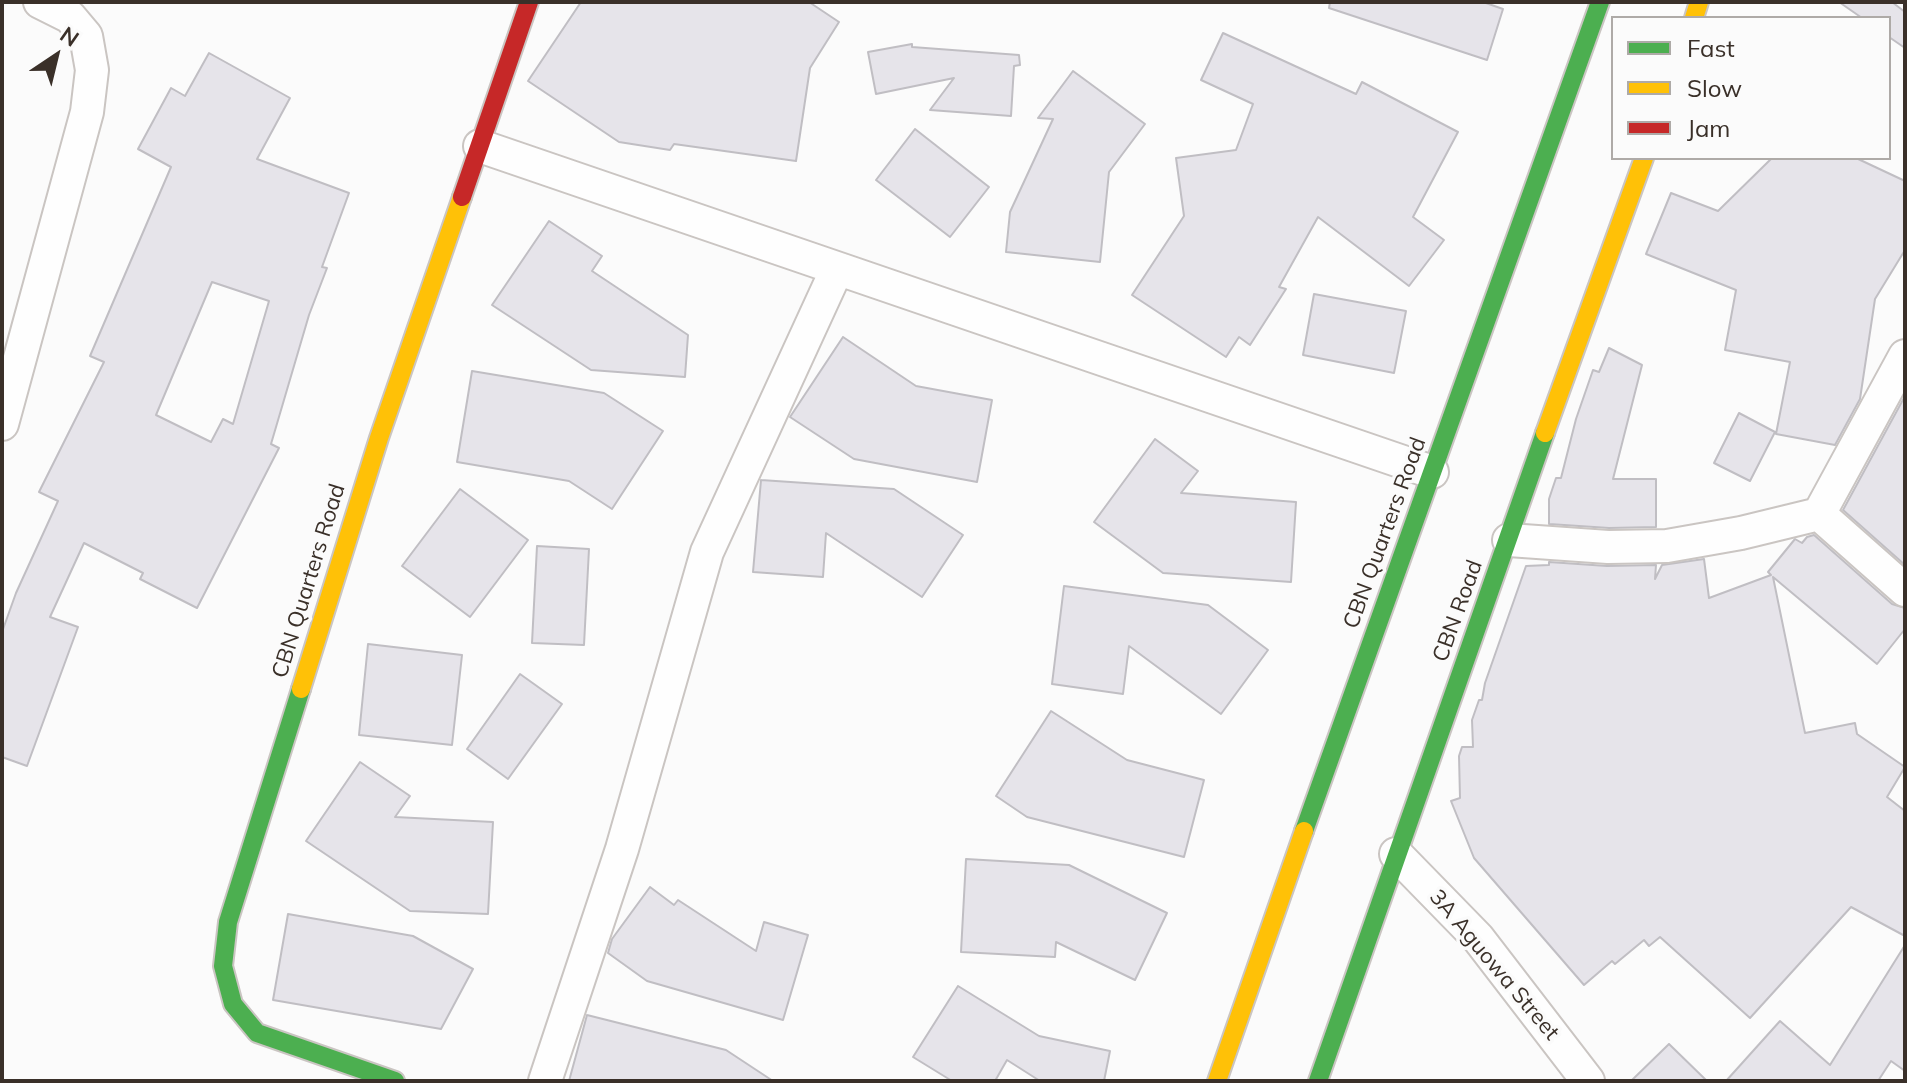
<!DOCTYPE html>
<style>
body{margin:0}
#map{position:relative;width:1907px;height:1083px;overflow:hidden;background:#fbfbfb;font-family:Mulish,sans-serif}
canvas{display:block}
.frame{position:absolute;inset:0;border:4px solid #3a3029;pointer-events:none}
.legend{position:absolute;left:1611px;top:16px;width:280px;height:144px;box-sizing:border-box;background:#fbfbfb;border:2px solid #aeaaa7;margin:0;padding:10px 14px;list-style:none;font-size:24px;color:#3a3029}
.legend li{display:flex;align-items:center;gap:16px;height:40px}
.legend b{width:40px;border:2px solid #aeaaa7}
.north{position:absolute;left:16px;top:16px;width:80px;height:80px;-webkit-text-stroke:6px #fbfbfb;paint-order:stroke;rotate:35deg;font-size:22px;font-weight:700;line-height:32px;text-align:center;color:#3a3029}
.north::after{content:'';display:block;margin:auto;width:28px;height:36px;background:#3a3029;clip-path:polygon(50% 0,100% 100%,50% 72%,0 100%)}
</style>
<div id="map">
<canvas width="1907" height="1083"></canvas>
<div class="frame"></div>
<ul class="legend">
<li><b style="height:10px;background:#4caf50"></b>Fast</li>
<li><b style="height:10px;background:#ffc107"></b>Slow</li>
<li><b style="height:10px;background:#c62828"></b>Jam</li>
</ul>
<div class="north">N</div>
</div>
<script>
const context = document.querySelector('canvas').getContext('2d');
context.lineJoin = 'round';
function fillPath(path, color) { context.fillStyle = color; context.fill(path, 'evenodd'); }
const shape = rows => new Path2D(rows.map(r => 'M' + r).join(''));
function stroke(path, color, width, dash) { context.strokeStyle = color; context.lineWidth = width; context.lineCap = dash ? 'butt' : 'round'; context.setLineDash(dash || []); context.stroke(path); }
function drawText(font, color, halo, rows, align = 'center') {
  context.font = font + ' Mulish,sans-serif'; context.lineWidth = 7; context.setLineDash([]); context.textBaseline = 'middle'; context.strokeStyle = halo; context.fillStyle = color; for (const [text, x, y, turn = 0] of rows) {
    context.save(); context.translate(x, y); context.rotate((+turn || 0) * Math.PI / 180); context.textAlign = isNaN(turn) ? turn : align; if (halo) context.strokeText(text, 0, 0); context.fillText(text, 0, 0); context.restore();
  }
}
const building = shape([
 [581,2,809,2,839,22,810,68,796,161,674,144,670,150,619,142,528,81,581,2],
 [1330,2,1483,2,1503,9,1487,60,1329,8,1330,2],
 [1839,2,1892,2,1905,12,1905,48,1889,37,1889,18,1862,18,1839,2],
 [1223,33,1356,94,1362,82,1458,132,1413,217,1444,240,1409,286,1318,217,1279,287,1286,289,1250,345,1239,337,1226,357,1132,295,1184,216,1176,158,1236,150,1253,104,1201,80,1223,33],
 [912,44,912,47,1019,55,1020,65,1014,66,1011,116,930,110,954,78,876,94,868,52,912,44],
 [209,53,290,98,257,159,349,193,322,267,327,268,309,315,271,444,279,448,197,608,140,579,143,573,84,543,50,617,78,627,27,766,2,757,2,632,16,593,58,501,39,492,104,362,90,356,171,167,138,149,171,88,185,96,209,53],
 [212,282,269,301,233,424,223,419,211,442,156,415,212,282],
 [1073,71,1145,124,1109,172,1100,262,1006,252,1010,212,1053,119,1038,118,1073,71],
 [915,129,989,187,950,237,876,180,915,129],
 [1772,158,1856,158,1905,181,1905,250,1875,299,1860,399,1835,445,1776,434,1790,362,1725,350,1736,290,1646,254,1671,193,1718,211,1772,158],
 [549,221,602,256,592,271,688,335,685,377,591,370,492,305,549,221],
 [1314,294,1406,311,1394,373,1303,355,1314,294],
 [843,337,916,386,992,400,977,482,854,459,790,417,843,337],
 [1609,348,1642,365,1613,479,1656,479,1656,527,1609,528,1549,524,1549,499,1556,478,1561,478,1576,419,1593,370,1599,372,1609,348],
 [472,371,604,393,663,431,612,509,569,481,457,462,472,371],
 [1905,396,1905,565,1843,510,1905,396],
 [1739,413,1775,432,1750,481,1714,463,1739,413],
 [1155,439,1198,471,1181,493,1296,502,1291,582,1163,573,1094,522,1155,439],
 [761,480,894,489,963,535,922,597,826,533,823,577,753,572,761,480],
 [460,489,528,540,470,617,402,566,460,489],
 [1814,535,1892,604,1905,608,1905,629,1877,664,1773,577,1805,733,1855,723,1857,734,1905,767,1887,797,1905,811,1905,936,1851,907,1750,1018,1660,937,1649,946,1644,940,1615,964,1612,961,1584,985,1474,858,1451,801,1460,798,1459,756,1462,747,1473,747,1472,720,1479,700,1482,700,1485,683,1526,566,1549,565,1549,562,1607,566,1656,565,1655,579,1662,565,1704,559,1709,598,1771,575,1768,572,1795,539,1802,543,1807,537,1814,535],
 [537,546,589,549,584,645,532,643,537,546],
 [1064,586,1208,605,1268,650,1221,714,1129,646,1123,694,1052,684,1064,586],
 [368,644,462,655,452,745,359,735,368,644],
 [520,674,562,704,508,779,467,749,520,674],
 [1051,711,1127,760,1204,780,1184,857,1027,817,996,796,1051,711],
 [360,762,410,796,395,817,493,822,488,914,410,911,306,841,360,762],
 [966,859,1069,865,1167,913,1135,980,1056,942,1055,957,961,952,966,859],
 [650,887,674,905,678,900,756,951,764,922,808,935,783,1020,647,981,608,953,612,939,650,887],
 [288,914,413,936,473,969,441,1029,273,1000,288,914],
 [1905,945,1905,1071,1891,1061,1878,1081,1726,1081,1780,1021,1830,1065,1905,945],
 [958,986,1039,1036,1110,1051,1104,1081,1040,1081,1007,1060,995,1081,952,1081,913,1057,958,986],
 [587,1015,726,1050,773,1081,569,1081,587,1015],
 [1669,1044,1707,1081,1631,1081,1669,1044]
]);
const street = shape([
 [480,146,1432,472],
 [2,424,87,112,92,70,86,36,70,17,40,2],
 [1819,514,1905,356],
 [1819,514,1905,590],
 [1509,540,1608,547,1667,546,1741,533,1819,514],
 [1396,854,1478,938,1588,1081],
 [545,1081,622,849,707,552,837,269]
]);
const fast = shape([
 [301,689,228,922,223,966,233,1004,257,1033,395,1081],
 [1304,831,1600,2],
 [1318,1081,1545,433]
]);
const slow = shape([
 [1694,18,1699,2],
 [1545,433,1644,158],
 [301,689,379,438,462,197],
 [1217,1081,1304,831]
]);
const jam = shape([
 [462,197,529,2]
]);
const streetNames = [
 ["CBN Quarters Road",1385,533,-70],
 ["CBN Quarters Road",309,581,-73],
 ["CBN Road",1458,611,-70],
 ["3A Aguowa Street",1494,965,50]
];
fillPath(building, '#e6e4ea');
stroke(building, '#c0bec3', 2);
stroke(street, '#cac5c2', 36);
stroke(fast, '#cac5c2', 22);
stroke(slow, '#cac5c2', 22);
stroke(jam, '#cac5c2', 22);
stroke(street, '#fefefe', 32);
stroke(fast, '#4caf50', 18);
stroke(slow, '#ffc107', 18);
stroke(jam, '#c62828', 18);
drawText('22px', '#3a3029', '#fbfbfb', streetNames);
</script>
